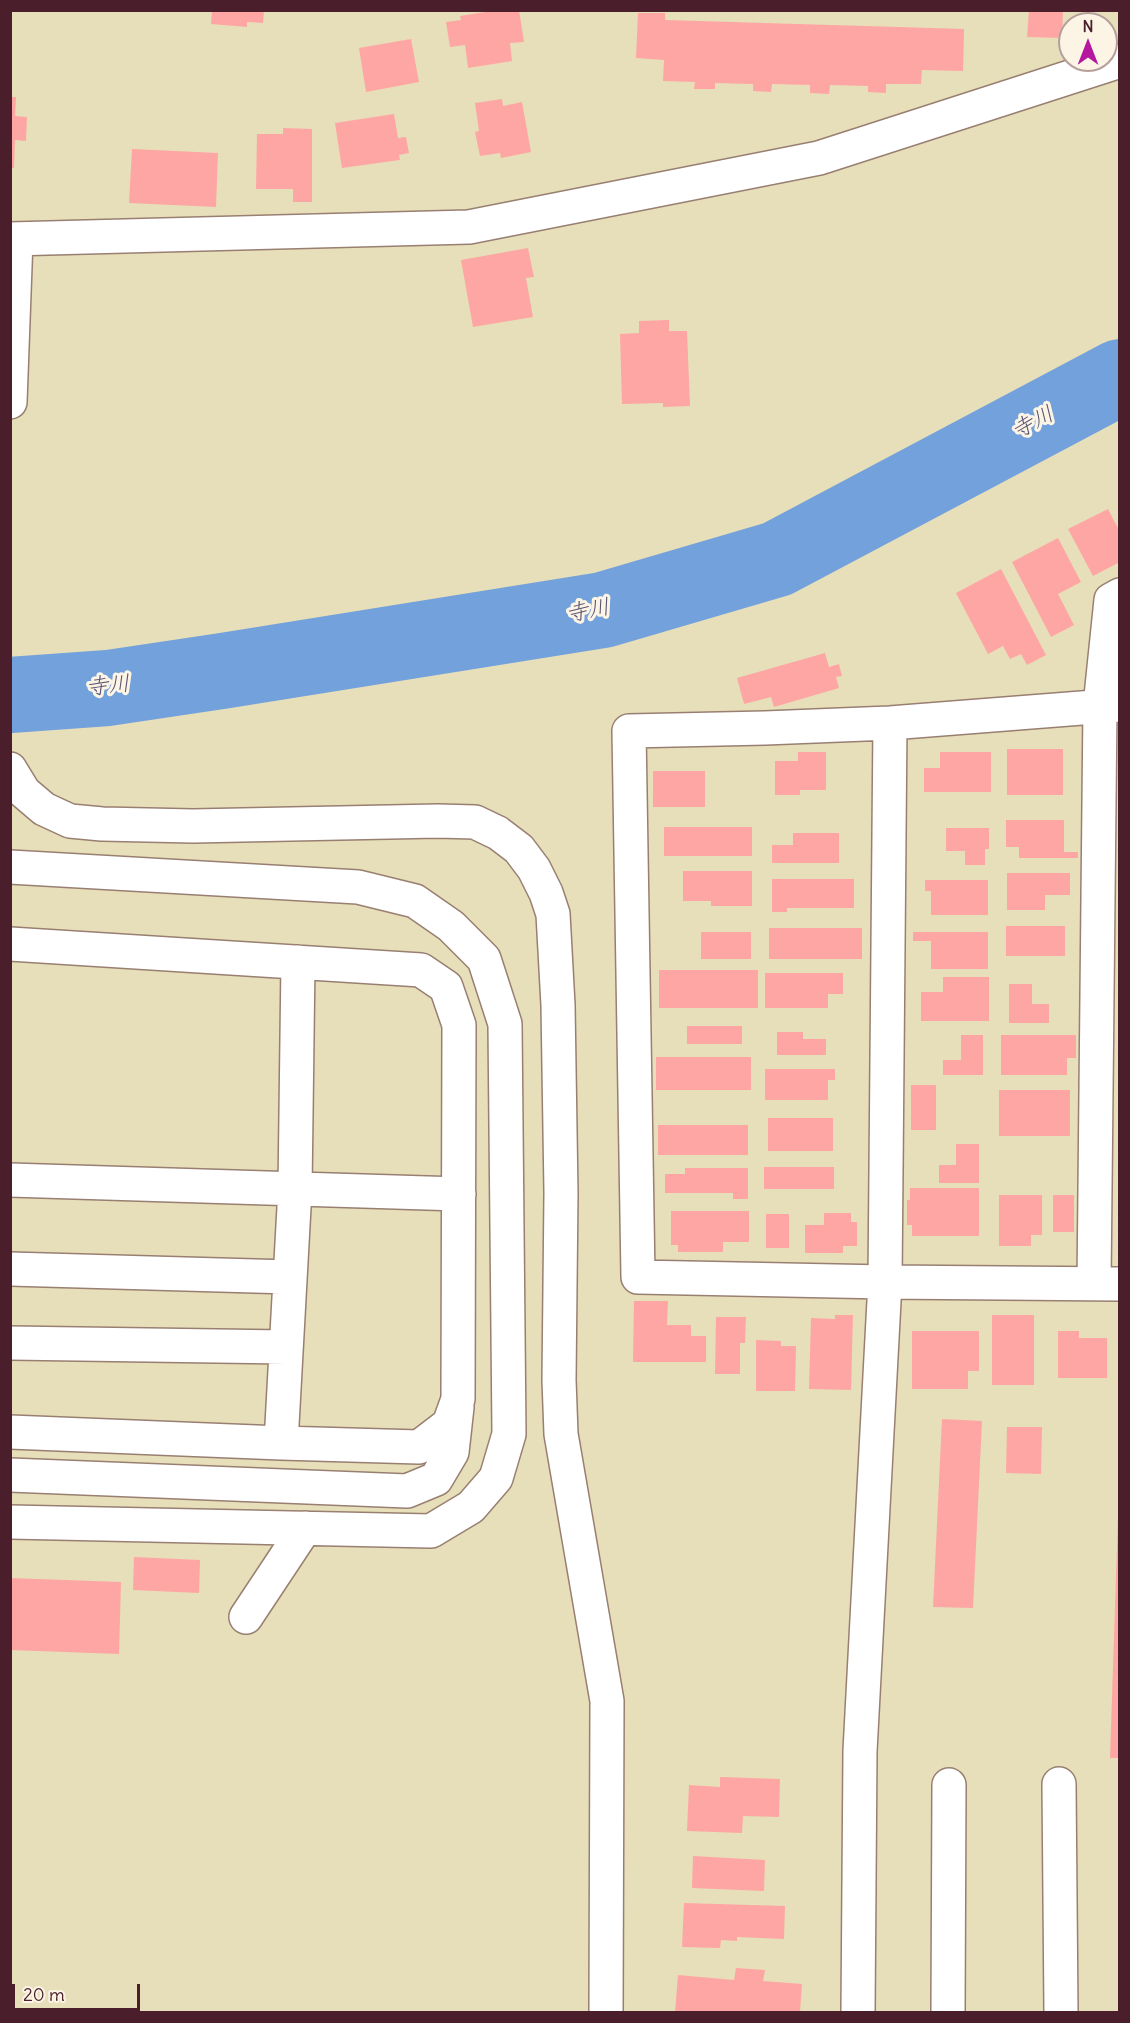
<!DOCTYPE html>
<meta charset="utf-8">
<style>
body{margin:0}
#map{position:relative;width:1130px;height:2023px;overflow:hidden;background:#e7dfb9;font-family:Delius,sans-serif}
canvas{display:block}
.frame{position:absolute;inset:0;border:12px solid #4a1f2b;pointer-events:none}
.north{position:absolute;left:1058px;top:12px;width:60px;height:60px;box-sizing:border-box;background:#fcf5e5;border:2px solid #b59f9b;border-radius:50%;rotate:0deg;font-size:16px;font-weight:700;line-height:24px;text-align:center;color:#4a1f2b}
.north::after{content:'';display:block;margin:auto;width:21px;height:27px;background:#b5179e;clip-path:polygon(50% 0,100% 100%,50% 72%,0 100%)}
.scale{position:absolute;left:12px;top:1984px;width:128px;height:27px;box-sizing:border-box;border:3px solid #4a1f2b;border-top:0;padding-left:8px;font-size:18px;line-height:21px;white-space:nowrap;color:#4a1f2b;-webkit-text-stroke:4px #fcf5e5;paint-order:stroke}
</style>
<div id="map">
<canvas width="1130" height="2023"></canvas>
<div class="frame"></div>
<div class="north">N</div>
<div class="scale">20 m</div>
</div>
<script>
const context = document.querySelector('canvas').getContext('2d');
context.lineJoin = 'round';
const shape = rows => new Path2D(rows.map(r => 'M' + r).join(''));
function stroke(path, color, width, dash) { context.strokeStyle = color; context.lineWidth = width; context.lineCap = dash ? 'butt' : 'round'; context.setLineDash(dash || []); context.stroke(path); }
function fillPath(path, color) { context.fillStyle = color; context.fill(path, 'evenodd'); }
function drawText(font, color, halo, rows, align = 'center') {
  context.font = font + ' Delius,"Klee One",sans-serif'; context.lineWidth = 6; context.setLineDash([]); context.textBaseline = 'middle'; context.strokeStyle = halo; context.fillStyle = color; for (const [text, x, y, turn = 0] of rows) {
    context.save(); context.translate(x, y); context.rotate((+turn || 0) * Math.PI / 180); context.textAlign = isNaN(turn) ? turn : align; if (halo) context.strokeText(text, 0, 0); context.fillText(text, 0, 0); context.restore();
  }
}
const river = shape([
 [10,695,108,688,222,671,603,610,777,559,1120,377]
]);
const building = shape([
 [212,10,264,10,263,23,247,22,247,27,211,24],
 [498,10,519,10,524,42,510,43,512,61,468,68,465,45,450,47,446,22,461,20,460,16],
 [1029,10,1063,10,1062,38,1027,37],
 [638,13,665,13,665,20,964,29,963,71,922,70,921,84,886,84,886,93,868,92,868,86,830,85,829,94,810,93,810,85,772,84,771,92,753,91,753,84,715,83,715,89,694,89,695,82,663,81,664,60,636,58],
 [411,39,419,82,366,92,359,48],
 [10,97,16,97,15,116,27,117,26,141,15,140,14,168,10,168],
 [502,99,503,106,522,102,531,152,501,158,500,153,480,156,475,132,479,131,475,103],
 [394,114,398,138,406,137,409,153,399,155,400,160,342,168,335,123],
 [283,128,312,129,312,202,293,202,293,189,256,189,257,134,283,134],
 [132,149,218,153,216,207,129,203],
 [528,248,534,277,526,278,533,317,473,327,461,260],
 [669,320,669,331,687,331,690,406,663,407,663,403,622,404,620,334,639,333,639,321],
 [1108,509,1120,532,1120,562,1093,576,1068,529],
 [1058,538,1081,582,1058,594,1074,625,1051,637,1012,562],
 [1001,569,1046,655,1027,665,1021,654,1010,659,1003,646,988,654,956,593],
 [825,653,829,667,839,664,842,676,836,677,839,688,774,707,771,697,744,704,737,678],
 [1007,749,1063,749,1063,795,1007,795],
 [798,752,826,752,826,790,800,790,800,795,775,795,775,761,798,761],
 [940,752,991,752,991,792,924,792,924,768,940,768],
 [653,771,705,771,705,807,653,807],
 [1006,820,1064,820,1064,852,1078,852,1078,858,1019,858,1019,847,1006,847],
 [664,827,752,827,752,856,664,856],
 [946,828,989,828,989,849,985,849,985,865,965,865,965,851,946,851],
 [793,833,839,833,839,863,772,863,772,845,793,845],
 [683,871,752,871,752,906,711,906,711,901,683,901],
 [1007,873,1070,873,1070,895,1045,895,1045,910,1007,910],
 [772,879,854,879,854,908,787,908,787,912,772,912],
 [925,880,988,880,988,915,931,915,931,891,925,891],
 [1006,926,1065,926,1065,956,1006,956],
 [769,928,862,928,862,959,769,959],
 [701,932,751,932,751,959,701,959],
 [913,932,988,932,988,969,931,969,931,941,913,941],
 [659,970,758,970,758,1008,659,1008],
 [765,973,843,973,843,994,828,994,828,1008,765,1008],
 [943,977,989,977,989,1021,921,1021,921,992,943,992],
 [1009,984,1032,984,1032,1004,1049,1004,1049,1023,1009,1023],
 [687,1026,742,1026,742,1044,687,1044],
 [777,1032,803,1032,803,1039,826,1039,826,1055,777,1055],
 [961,1035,983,1035,983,1075,943,1075,943,1060,961,1060],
 [1001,1035,1076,1035,1076,1058,1067,1058,1067,1075,1001,1075],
 [656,1057,751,1057,751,1090,656,1090],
 [765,1069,835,1069,835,1080,828,1080,828,1100,765,1100],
 [911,1085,936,1085,936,1130,911,1130],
 [999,1090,1070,1090,1070,1136,999,1136],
 [768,1118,833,1118,833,1151,768,1151],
 [658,1125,748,1125,748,1155,658,1155],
 [956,1144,979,1144,979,1183,939,1183,939,1165,956,1165],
 [764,1167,834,1167,834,1189,764,1189],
 [685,1168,748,1168,748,1199,733,1199,733,1193,665,1193,665,1174,685,1174],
 [910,1188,979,1188,979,1236,912,1236,912,1225,907,1225,907,1200,910,1200],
 [999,1195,1042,1195,1042,1235,1031,1235,1031,1246,999,1246],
 [1053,1195,1074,1195,1074,1232,1053,1232],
 [671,1211,749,1211,749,1242,723,1242,723,1252,678,1252,678,1245,671,1245],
 [824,1213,851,1213,851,1222,857,1222,857,1246,843,1246,843,1253,805,1253,805,1225,824,1225],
 [766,1214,789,1214,789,1248,766,1248],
 [634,1301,668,1301,667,1325,691,1325,691,1336,706,1336,706,1362,633,1362],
 [835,1315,853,1315,851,1390,809,1389,811,1318,835,1319],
 [992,1315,1034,1315,1034,1385,992,1385],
 [716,1317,746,1317,745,1343,740,1343,740,1374,715,1374],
 [912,1331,979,1331,979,1371,968,1371,968,1389,912,1389],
 [1058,1331,1079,1331,1079,1338,1107,1338,1107,1378,1058,1378],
 [756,1340,781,1341,781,1346,796,1346,795,1391,756,1391],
 [942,1419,982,1421,973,1608,933,1607],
 [1007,1427,1042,1427,1041,1474,1006,1473],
 [1118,1515,1120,1515,1120,1758,1110,1758],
 [134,1557,200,1560,199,1593,133,1590],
 [10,1578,121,1582,119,1654,10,1650],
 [720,1777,780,1779,779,1817,743,1816,742,1833,687,1831,689,1785,720,1787],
 [693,1856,765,1860,764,1891,692,1888],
 [684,1903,785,1906,784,1939,737,1937,737,1941,721,1940,720,1948,682,1947],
 [736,1968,765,1970,763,1981,802,1984,800,2012,675,2012,678,1975,734,1980]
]);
const minor = shape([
 [10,239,469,227,819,158,1120,61],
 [10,402,16,239],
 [1120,705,890,723,765,728,629,731,638,1277,885,1282,1120,1284],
 [10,769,24,792,44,809,70,821,102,824,193,826,438,821,475,822,498,833,519,849,534,869,546,893,553,914,558,1005,561,1193,559,1380,561,1434,607,1701,606,2012],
 [10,867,358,887,415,901,451,926,484,959,505,1024,509,1434,496,1478,471,1507,431,1531,10,1522],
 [10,944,421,970,446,987,459,1025,458,1399,449,1424,419,1447,281,1443,10,1432],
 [10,1180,459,1194],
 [10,1269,290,1277],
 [1094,1284,1100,706,1111,600,1120,595],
 [10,1343,286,1347],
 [281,1443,295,1189,298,962],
 [10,1475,407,1491,436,1479,452,1452,457,1407],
 [246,1617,305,1528],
 [1059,1784,1061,2012],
 [858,2012,860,1751,885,1282,890,723],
 [948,2012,949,1785]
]);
const waterNames = [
 ["寺川",1033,423,-28],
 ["寺川",588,611,-11],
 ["寺川",108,686,-6]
];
stroke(river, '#73a1dc', 76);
fillPath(building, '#fea6a4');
stroke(minor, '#987f72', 36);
stroke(minor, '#fff', 33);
drawText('italic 22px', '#5a5372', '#fcf5e5', waterNames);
</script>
